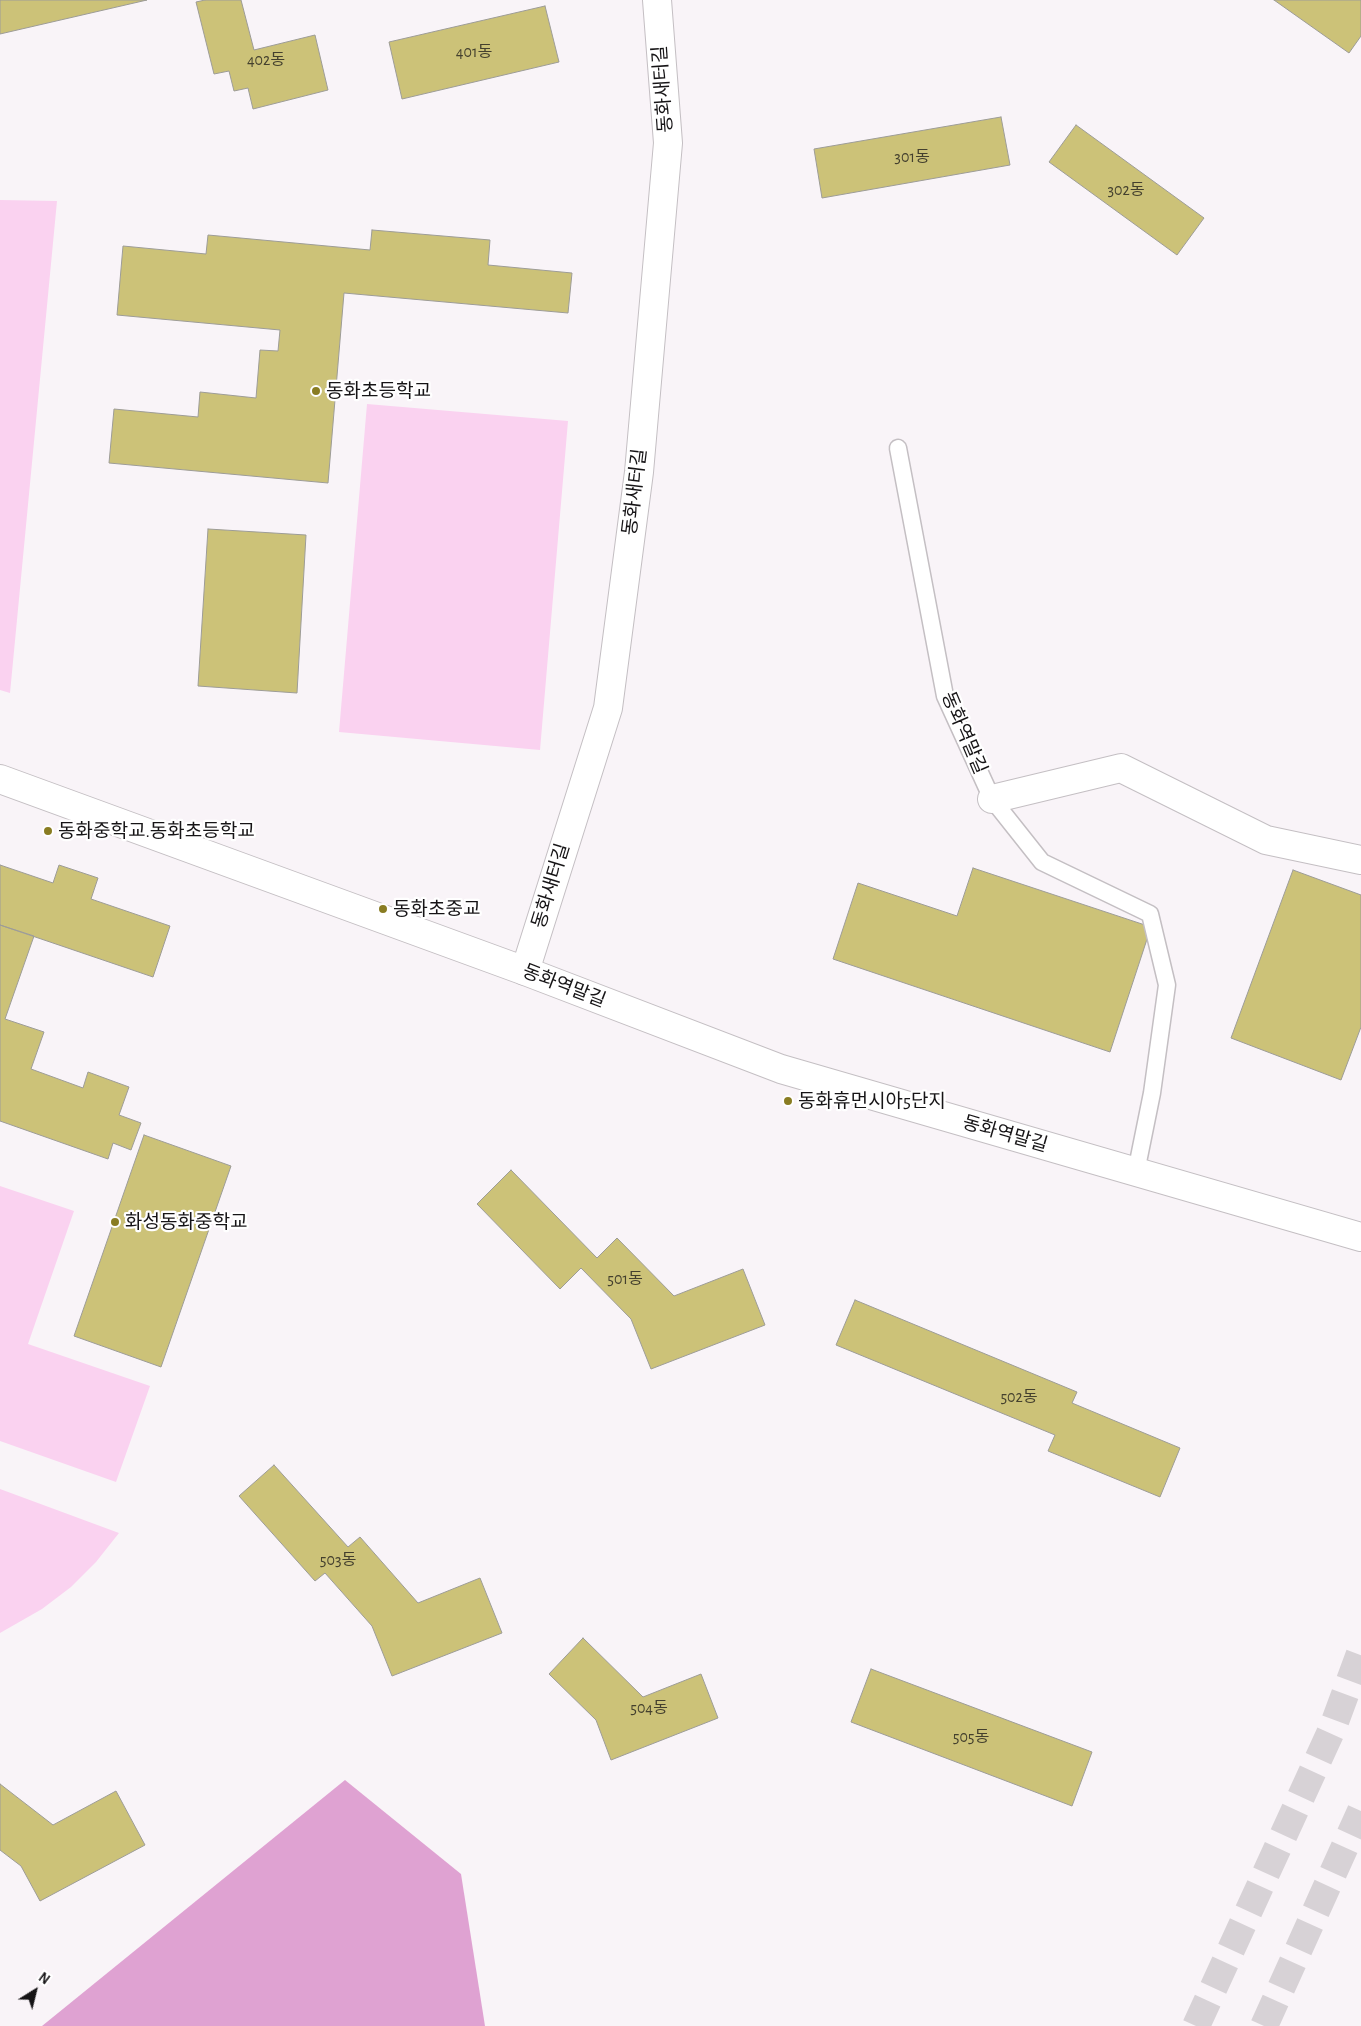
<!DOCTYPE html>
<meta charset="utf-8">
<style>
body{margin:0}
#map{position:relative;width:1361px;height:2026px;overflow:hidden;background:#f9f4f8;font-family:"Alegreya Sans",sans-serif}
canvas{display:block}
.north{position:absolute;left:10px;top:1966px;width:50px;height:50px;-webkit-text-stroke:4px #fff;paint-order:stroke;rotate:36deg;font-size:14px;font-weight:700;line-height:20px;text-align:center;color:#161416}
.north::after{content:'';display:block;margin:auto;width:18px;height:22px;background:#161416;clip-path:polygon(50% 0,100% 100%,50% 72%,0 100%)}
</style>
<div id="map">
<canvas width="1361" height="2026"></canvas>
<div class="north">N</div>
</div>
<script>
const context = document.querySelector('canvas').getContext('2d');
context.lineJoin = 'round';
function fillPath(path, color) { context.fillStyle = color; context.fill(path, 'evenodd'); }
const shape = rows => new Path2D(rows.map(r => 'M' + r).join(''));
function stroke(path, color, width, dash) { context.strokeStyle = color; context.lineWidth = width; context.lineCap = dash ? 'butt' : 'round'; context.setLineDash(dash || []); context.stroke(path); }
function drawText(font, color, halo, rows, align = 'center') {
  context.font = font + ' "Alegreya Sans","Noto Sans KR",sans-serif'; context.lineWidth = 4.5; context.setLineDash([]); context.textBaseline = 'middle'; context.strokeStyle = halo; context.fillStyle = color; for (const [text, x, y, turn = 0] of rows) {
    context.save(); context.translate(x, y); context.rotate((+turn || 0) * Math.PI / 180); context.textAlign = isNaN(turn) ? turn : align; if (halo) context.strokeText(text, 0, 0); context.fillText(text, 0, 0); context.restore();
  }
}
const green = shape([
 [0,200,57,201,10,693,0,690],
 [367,404,568,421,540,750,339,732],
 [0,1186,74,1211,28,1344,150,1386,116,1482,0,1441],
 [0,1489,119,1533,96,1562,71,1587,42,1609,0,1633]
]);
const forest = shape([
 [345,1780,461,1874,485,2026,42,2026]
]);
const building = shape([
 [0,0,147,0,0,34,0,0],
 [205,0,241,0,254,50,315,35,328,90,253,109,248,88,234,91,229,71,214,74,196,2,205,0],
 [1274,0,1361,0,1361,36,1349,53,1274,0],
 [545,6,559,62,402,99,389,42,545,6],
 [1001,117,1010,165,822,198,814,149,1001,117],
 [1076,125,1204,218,1177,255,1049,162,1076,125],
 [372,230,490,240,488,265,572,273,568,313,344,293,328,483,109,463,114,409,198,417,200,392,256,398,260,350,278,351,280,330,117,315,123,246,206,254,208,235,370,250,372,230],
 [208,529,306,535,297,693,198,686,208,529],
 [0,865,53,883,59,865,98,878,91,899,170,926,153,977,0,925,0,865],
 [973,868,1151,927,1110,1052,833,959,858,883,957,916,973,868],
 [1293,870,1361,895,1361,1027,1341,1080,1231,1038,1293,870],
 [0,925,34,936,5,1019,44,1032,31,1069,83,1088,88,1072,129,1087,119,1115,141,1123,131,1150,113,1143,108,1159,0,1121,0,925],
 [144,1135,231,1166,161,1367,74,1336,144,1135],
 [511,1170,597,1258,617,1238,674,1296,743,1269,765,1325,651,1369,631,1319,581,1268,560,1289,477,1204,511,1170],
 [855,1300,1077,1392,1072,1403,1180,1448,1160,1497,1048,1451,1055,1435,836,1345,855,1300],
 [274,1465,348,1547,360,1537,418,1603,480,1578,502,1633,392,1676,372,1626,325,1573,315,1581,239,1496,274,1465],
 [583,1638,643,1697,701,1674,718,1718,611,1760,596,1720,549,1674,583,1638],
 [871,1669,1092,1752,1072,1806,851,1722,871,1669],
 [0,1784,53,1825,116,1791,145,1845,40,1901,21,1866,0,1850,0,1784]
]);
const motorwayTunnel = shape([
 [1196,2026,1333,1727,1361,1651],
 [1264,2026,1361,1811]
]);
const service = shape([
 [898,448,945,696,992,799,1042,862,1150,914,1167,985,1152,1093,1136,1172]
]);
const minor = shape([
 [992,799,1121,768,1266,840,1361,860],
 [525,971,608,708,639,472,668,143,657,0]
]);
const tertiary = shape([
 [0,779,525,971,781,1069,1361,1237]
]);
const markers = [
 [316,391,5,"#897c22"],
 [48,831,5,"#897c22"],
 [383,909,5,"#897c22"],
 [788,1101,5,"#897c22"],
 [115,1222,5,"#897c22"]
];
const numberNames = [
 ["401동",474,52],
 ["402동",266,60],
 ["301동",912,157],
 ["302동",1126,190],
 ["501동",625,1279],
 ["502동",1019,1397],
 ["503동",338,1560],
 ["504동",649,1708],
 ["505동",971,1737]
];
const streetNames = [
 ["동화새터길",663,89,-94],
 ["동화새터길",635,492,-83],
 ["동화역말길",964,733,67],
 ["동화새터길",551,886,-73],
 ["동화역말길",564,986,21],
 ["동화역말길",1005,1134,16]
];
const poiNames = [
 ["동화초등학교",326,391],
 ["동화중학교.동화초등학교",58,831],
 ["동화초중교",393,909],
 ["동화휴먼시아5단지",798,1101],
 ["화성동화중학교",125,1222]
];
fillPath(green, '#fad2f0');
fillPath(forest, '#dfa2d2');
fillPath(building, '#ccc278');
stroke(building, '#9d9c97', 1);
stroke(motorwayTunnel, '#d7d2d6', 28, [28, 14]);
stroke(service, '#c4bfc3', 19);
stroke(minor, '#c4bfc3', 30);
stroke(tertiary, '#c4bfc3', 30);
stroke(service, '#fff', 16);
stroke(minor, '#fff', 28);
stroke(tertiary, '#fff', 28);
for (const [x, y, r, color] of markers) { const dot = new Path2D(); dot.arc(x, y, r, 0, 2 * Math.PI); context.fillStyle = color; context.fill(dot); stroke(dot, '#fff', 2); }
drawText('16px', '#44402e', null, numberNames);
drawText('19px', '#161416', '#fff', streetNames);
drawText('19px', '#161416', '#fff', poiNames, 'left');
</script>
